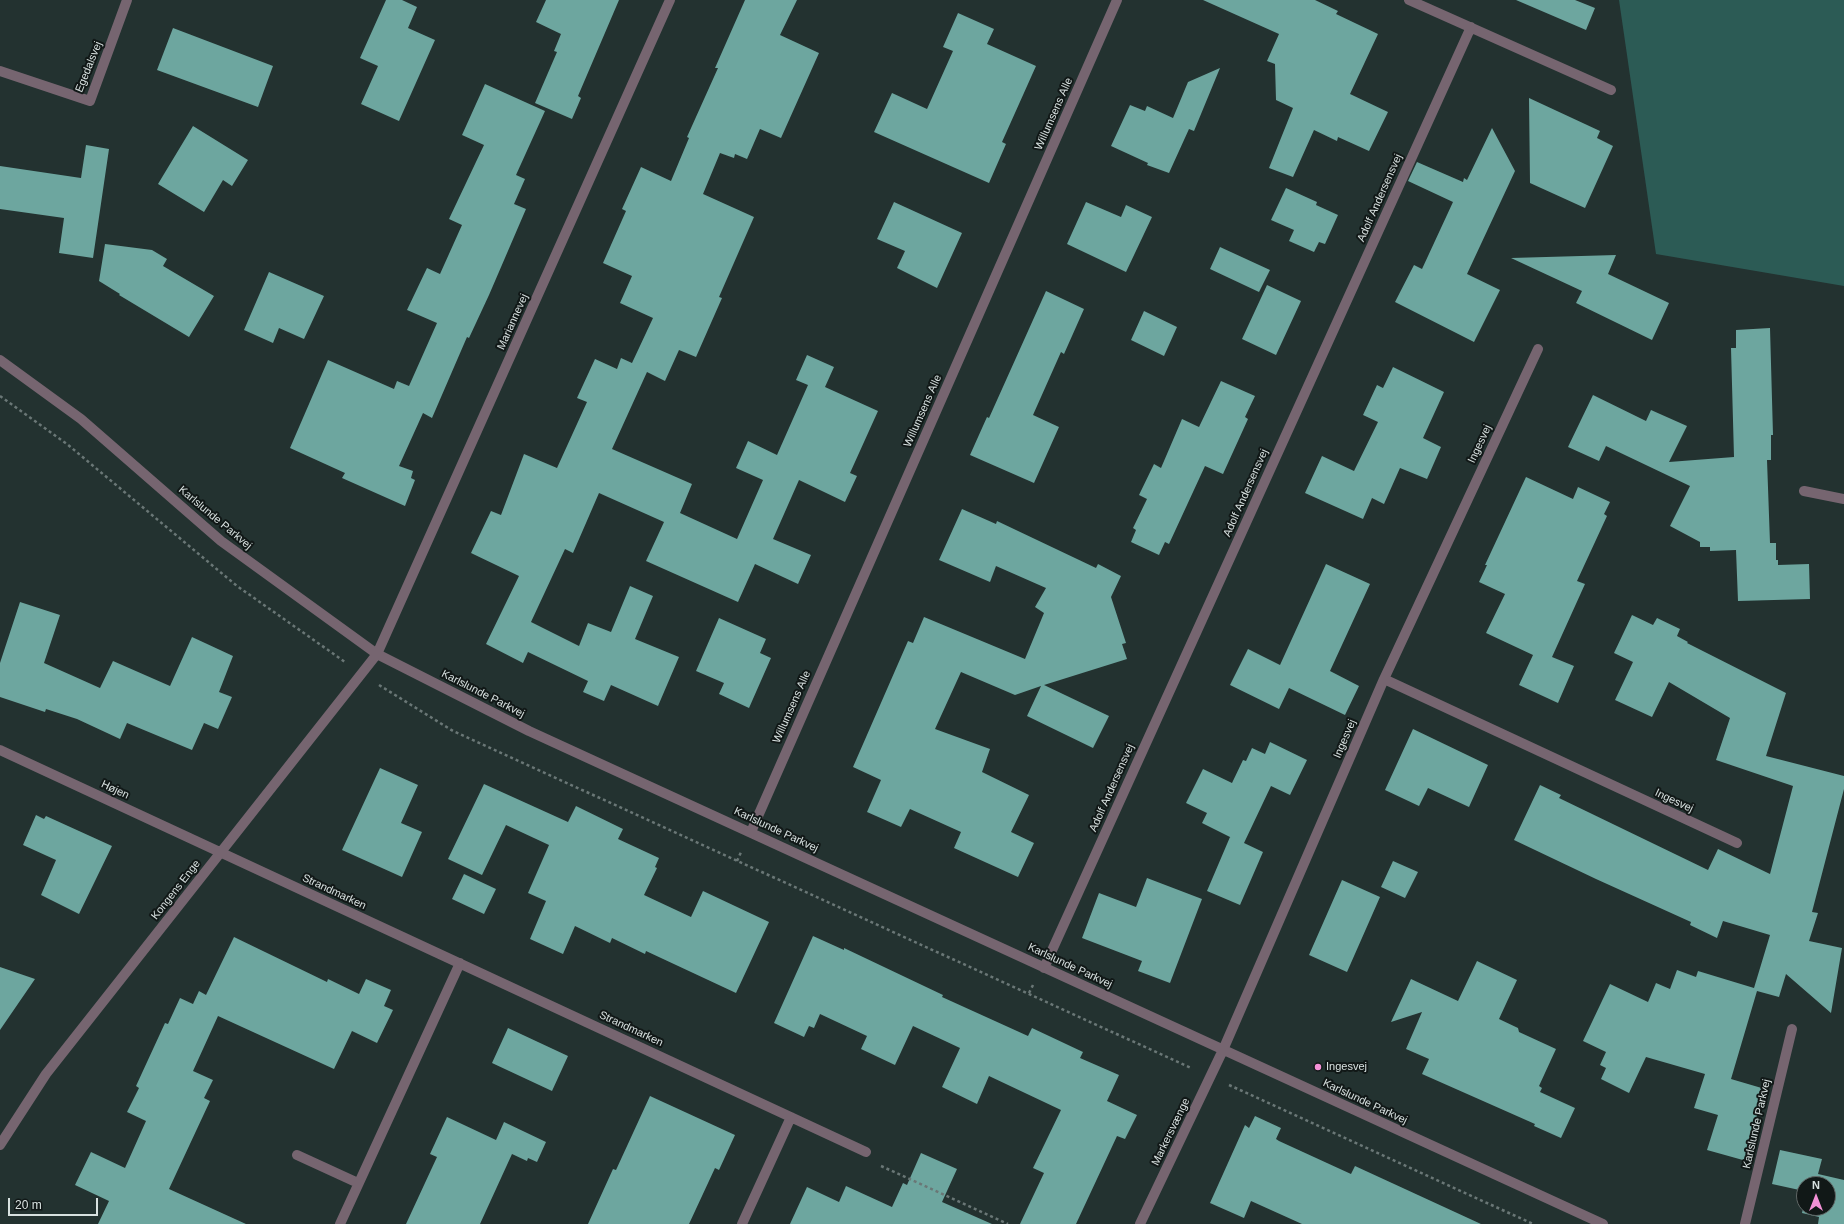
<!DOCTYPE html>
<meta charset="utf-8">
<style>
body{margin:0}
#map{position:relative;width:1844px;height:1224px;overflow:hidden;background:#233230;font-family:Helvetica,sans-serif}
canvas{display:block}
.north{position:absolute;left:1796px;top:1176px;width:40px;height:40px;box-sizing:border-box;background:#111817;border:1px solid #616867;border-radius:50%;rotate:0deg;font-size:11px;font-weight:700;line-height:16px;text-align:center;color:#d8e1e0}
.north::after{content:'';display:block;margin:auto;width:14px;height:18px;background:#f391d6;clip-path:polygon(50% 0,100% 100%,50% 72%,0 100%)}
.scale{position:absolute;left:8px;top:1198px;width:90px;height:18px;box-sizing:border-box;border:2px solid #d8e1e0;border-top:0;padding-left:5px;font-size:12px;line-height:14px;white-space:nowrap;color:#d8e1e0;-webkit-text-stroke:3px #111817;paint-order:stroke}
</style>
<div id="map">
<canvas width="1844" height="1224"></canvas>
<div class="north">N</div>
<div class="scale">20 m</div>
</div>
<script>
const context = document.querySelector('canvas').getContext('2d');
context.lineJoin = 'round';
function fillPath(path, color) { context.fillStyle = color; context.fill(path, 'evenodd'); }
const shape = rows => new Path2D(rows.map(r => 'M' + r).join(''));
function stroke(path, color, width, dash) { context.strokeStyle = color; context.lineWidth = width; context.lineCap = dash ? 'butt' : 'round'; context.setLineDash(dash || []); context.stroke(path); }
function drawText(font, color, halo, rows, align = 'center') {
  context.font = font + ' Helvetica,sans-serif'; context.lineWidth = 4; context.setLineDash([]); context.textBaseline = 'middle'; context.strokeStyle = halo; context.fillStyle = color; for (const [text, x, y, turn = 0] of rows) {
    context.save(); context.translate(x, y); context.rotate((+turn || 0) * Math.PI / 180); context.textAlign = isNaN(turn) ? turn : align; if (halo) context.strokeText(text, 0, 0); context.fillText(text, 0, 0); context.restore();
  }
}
const green = shape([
 [1619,0,1844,0,1844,286,1656,254]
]);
const building = shape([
 [386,0,402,0,417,7,408,28,435,40,399,121,361,104,378,66,360,58],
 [546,0,619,0,578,96,581,98,572,119,535,103,557,52,554,51,561,34,536,22],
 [745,0,797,0,780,35,819,53,781,138,760,129,747,159,735,154,734,158,720,153,703,194,754,217,719,297,722,298,696,357,679,350,665,381,647,372,612,449,692,484,680,513,737,539,763,480,736,468,748,441,777,455,808,385,796,380,807,355,834,367,825,387,878,411,850,473,857,476,845,502,799,480,773,539,811,555,798,584,755,564,738,602,646,561,664,522,599,493,573,553,565,549,531,622,579,646,588,623,611,632,630,586,653,596,635,639,679,657,658,706,611,685,604,701,583,692,588,681,528,652,523,663,486,644,519,576,471,553,491,511,501,515,524,454,557,468,587,402,577,398,595,359,617,369,621,358,632,363,653,318,620,303,632,276,603,263,626,211,622,209,641,167,671,181,689,138,687,137,718,68,715,68],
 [1203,0,1315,0,1338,11,1336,14,1378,34,1350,94,1388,112,1369,151,1338,137,1337,141,1314,130,1293,177,1269,168,1293,108,1276,100,1275,64,1267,61,1279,34],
 [1516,0,1575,0,1595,8,1586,30],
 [958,13,994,29,987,44,1036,66,1002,142,1006,144,989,183,874,132,892,93,927,109,953,51,943,47],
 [173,28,273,66,258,107,157,70],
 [1220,68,1194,131,1189,129,1169,173,1147,165,1148,163,1111,146,1130,105,1145,111,1147,106,1173,118,1188,82],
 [485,84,545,111,516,175,525,179,514,204,526,209,489,295,469,338,467,337,432,418,423,413,399,466,413,471,411,478,415,480,405,506,342,478,345,473,290,448,328,360,394,389,397,381,409,386,437,323,407,310,427,268,440,274,462,225,449,219,484,145,462,135],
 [1529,98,1600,131,1597,138,1613,146,1585,208,1530,183],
 [193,126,248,160,232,186,223,180,204,212,158,184],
 [1492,128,1515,171,1467,274,1500,290,1474,342,1395,302,1414,265,1422,269,1453,202,1408,181,1417,162,1463,182,1464,178,1467,180],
 [86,145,109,149,93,258,59,253,64,218,0,209,0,166,81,178],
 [1286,188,1317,202,1316,205,1338,215,1325,244,1319,242,1314,252,1289,241,1294,230,1271,220],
 [894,202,962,233,937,288,897,268,905,251,877,239],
 [1086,202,1121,217,1126,205,1152,217,1126,272,1067,244],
 [105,244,152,250,167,259,163,266,214,296,189,337,119,295,120,294,99,281],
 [1220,247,1270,270,1259,292,1210,269],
 [1616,255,1608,274,1669,303,1652,340,1576,303,1582,291,1511,258],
 [269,272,324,296,304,339,279,328,273,343,244,330],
 [1267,285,1301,301,1276,355,1242,339],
 [1046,291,1084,309,1064,354,1061,352,1033,415,1059,427,1034,483,970,455,987,417,989,418],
 [1144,311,1177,327,1164,356,1131,340],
 [1770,328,1773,435,1771,435,1771,460,1767,460,1770,543,1776,543,1776,560,1778,560,1778,565,1809,564,1810,599,1738,601,1736,550,1710,551,1710,547,1700,547,1700,542,1670,526,1690,486,1606,446,1599,461,1568,447,1593,395,1646,421,1651,410,1687,426,1669,462,1734,457,1731,348,1736,348,1736,330],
 [1393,367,1444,392,1423,438,1441,447,1427,479,1400,468,1384,504,1372,498,1363,519,1305,493,1322,456,1354,471,1378,422,1363,415,1377,385,1383,388],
 [1221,381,1255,396,1245,417,1248,419,1223,474,1205,466,1169,544,1165,542,1159,555,1131,542,1136,530,1133,528,1147,499,1139,495,1154,464,1161,468,1182,419,1199,427],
 [1526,477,1573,499,1578,487,1610,502,1604,514,1607,516,1577,581,1585,584,1552,657,1574,666,1558,703,1519,685,1533,655,1486,633,1505,594,1479,582,1487,565,1485,565],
 [962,509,996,524,997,521,1096,568,1098,564,1121,576,1111,597,1126,643,1122,644,1127,659,1044,685,1109,716,1093,748,1027,716,1041,686,1015,695,961,672,935,729,990,749,982,772,1029,795,1011,832,1034,843,1018,877,954,848,961,832,910,809,901,827,867,812,881,780,853,767,908,641,913,643,924,617,1025,659,1044,613,1035,607,1046,588,996,566,990,582,939,560],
 [1326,564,1370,584,1330,671,1359,686,1345,715,1289,688,1279,709,1230,685,1248,649,1280,665],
 [20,602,60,615,44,663,100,688,113,661,170,686,192,637,233,656,219,692,232,697,218,729,204,723,192,750,127,723,120,739,77,719,46,709,45,712,0,697,0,663],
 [1632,615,1653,625,1657,618,1680,629,1677,636,1688,642,1687,643,1786,693,1766,756,1844,776,1844,789,1812,912,1818,913,1809,941,1842,948,1831,1013,1786,974,1779,997,1757,991,1731,1079,1765,1089,1754,1126,1760,1128,1750,1162,1707,1150,1718,1115,1694,1108,1705,1074,1646,1057,1629,1093,1601,1079,1606,1068,1600,1065,1606,1052,1583,1041,1610,984,1648,1002,1656,983,1670,989,1677,970,1696,977,1698,971,1754,988,1770,935,1723,921,1717,938,1690,925,1691,922,1596,879,1514,840,1540,785,1561,795,1559,798,1708,870,1718,849,1770,874,1793,786,1716,760,1730,718,1669,682,1652,717,1615,700,1633,662,1614,653],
 [719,618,766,639,760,653,771,658,749,708,719,694,724,683,696,671],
 [1413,729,1488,765,1469,807,1428,788,1419,806,1385,790],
 [1270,742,1307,760,1290,795,1271,786,1244,843,1263,852,1240,905,1207,891,1230,837,1232,838,1202,823,1207,813,1186,803,1203,769,1232,783,1243,760,1246,761,1252,748,1265,754],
 [380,768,418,785,401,823,422,832,402,877,342,850],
 [484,784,568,822,576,806,623,829,618,839,659,858,655,867,657,868,644,895,691,917,703,891,769,922,736,993,646,951,645,954,612,938,610,943,575,926,563,954,530,939,546,901,528,893,549,845,506,825,482,875,448,859],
 [36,815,44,819,46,816,112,846,79,914,41,895,56,860,23,845],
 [1393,861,1418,872,1405,898,1381,887],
 [464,874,496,889,484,914,452,899],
 [1147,878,1202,899,1170,983,1138,971,1142,961,1082,938,1099,893,1136,907],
 [1342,880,1380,897,1347,972,1309,955],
 [813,936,844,950,844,948,943,995,942,997,1028,1036,1032,1028,1083,1052,1080,1058,1119,1075,1107,1101,1137,1115,1125,1139,1117,1136,1076,1224,1020,1224,1044,1173,1033,1168,1061,1110,989,1076,977,1104,942,1087,960,1048,913,1026,895,1065,861,1049,867,1036,820,1014,814,1028,809,1026,804,1037,774,1023],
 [234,937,327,982,328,979,359,994,366,979,391,990,384,1006,393,1010,377,1043,352,1031,334,1069,218,1016,193,1071,213,1080,204,1098,210,1101,169,1189,246,1224,98,1224,109,1201,75,1185,91,1152,125,1168,146,1121,127,1112,139,1088,136,1086,165,1023,168,1024,180,998,193,1004,199,991,206,995],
 [1477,961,1517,980,1499,1019,1518,1028,1519,1032,1556,1049,1539,1086,1542,1088,1540,1092,1575,1108,1561,1138,1534,1126,1535,1124,1422,1074,1429,1059,1406,1049,1422,1012,1391,1022,1411,979,1458,1001],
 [0,967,35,979,0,1030],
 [508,1028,568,1056,552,1091,492,1063],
 [650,1096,735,1135,719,1170,715,1168,689,1224,588,1224,613,1169,616,1170],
 [1255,1116,1281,1128,1276,1139,1279,1141,1351,1174,1355,1166,1481,1224,1302,1224,1251,1201,1244,1218,1210,1203,1245,1125,1249,1128],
 [447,1117,496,1140,504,1122,546,1142,537,1162,528,1158,527,1161,512,1154,480,1224,406,1224,437,1157,430,1154],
 [1780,1150,1822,1159,1818,1174,1844,1180,1844,1224,1818,1224,1819,1217,1802,1213,1804,1204,1804,1208,1828,1208,1828,1184,1804,1184,1804,1191,1772,1184],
 [921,1153,957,1169,942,1202,992,1224,790,1224,807,1187,839,1202,846,1186,892,1207,903,1183,907,1185]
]);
const path = shape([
 [0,396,67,444,237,586,345,662],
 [379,685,453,731,1191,1068],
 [737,861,742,850],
 [1029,993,1033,985],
 [1229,1085,1533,1224],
 [881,1166,1008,1224]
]);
const minor = shape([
 [1409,0,1611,90],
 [0,71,90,101,127,0],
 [0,360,81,419,221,541,377,654,529,731,1603,1224],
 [1804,491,1844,499],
 [1384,679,1737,843],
 [0,750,866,1152],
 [751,832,1117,0],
 [1044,968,1471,27],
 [0,1145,46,1074,377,654,670,0],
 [297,1155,358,1183],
 [340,1224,460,963],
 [742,1224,791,1117],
 [1140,1224,1223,1050,1384,679,1538,349],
 [1745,1224,1792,1029]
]);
const markers = [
 [1318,1067,4,"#f391d6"]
];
const streetNames = [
 ["Egedalsvej",89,67,-68],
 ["Willumsens Alle",1054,114,-66],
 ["Adolf Andersensvej",1380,198,-66],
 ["Mariannevej",513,322,-66],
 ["Willumsens Alle",923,411,-66],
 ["Ingesvej",1480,444,-65],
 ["Adolf Andersensvej",1246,493,-66],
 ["Karlslunde Parkvej",215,518,40],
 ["Karlslunde Parkvej",483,694,27],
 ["Willumsens Alle",792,707,-66],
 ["Ingesvej",1345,739,-67],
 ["Adolf Andersensvej",1112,788,-66],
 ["Højen",115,790,25],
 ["Ingesvej",1674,801,25],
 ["Karlslunde Parkvej",776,830,25],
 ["Kongens Enge",176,890,-52],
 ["Strandmarken",334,892,25],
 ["Karlslunde Parkvej",1070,966,25],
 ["Strandmarken",631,1029,25],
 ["Karlslunde Parkvej",1365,1102,25],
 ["Karlslunde Parkvej",1757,1124,-77],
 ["Markersvænge",1171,1132,-64]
];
const poiNames = [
 ["Ingesvej",1326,1067]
];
fillPath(green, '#2c5b55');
fillPath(building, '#6da69f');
stroke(path, '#6a7776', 2.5, [3, 3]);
stroke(minor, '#766570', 10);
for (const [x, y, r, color] of markers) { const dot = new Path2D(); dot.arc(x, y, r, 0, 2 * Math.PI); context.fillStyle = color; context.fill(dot); stroke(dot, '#111817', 1.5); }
drawText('11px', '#d8e1e0', '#111817', streetNames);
drawText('11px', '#d8e1e0', '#111817', poiNames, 'left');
</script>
